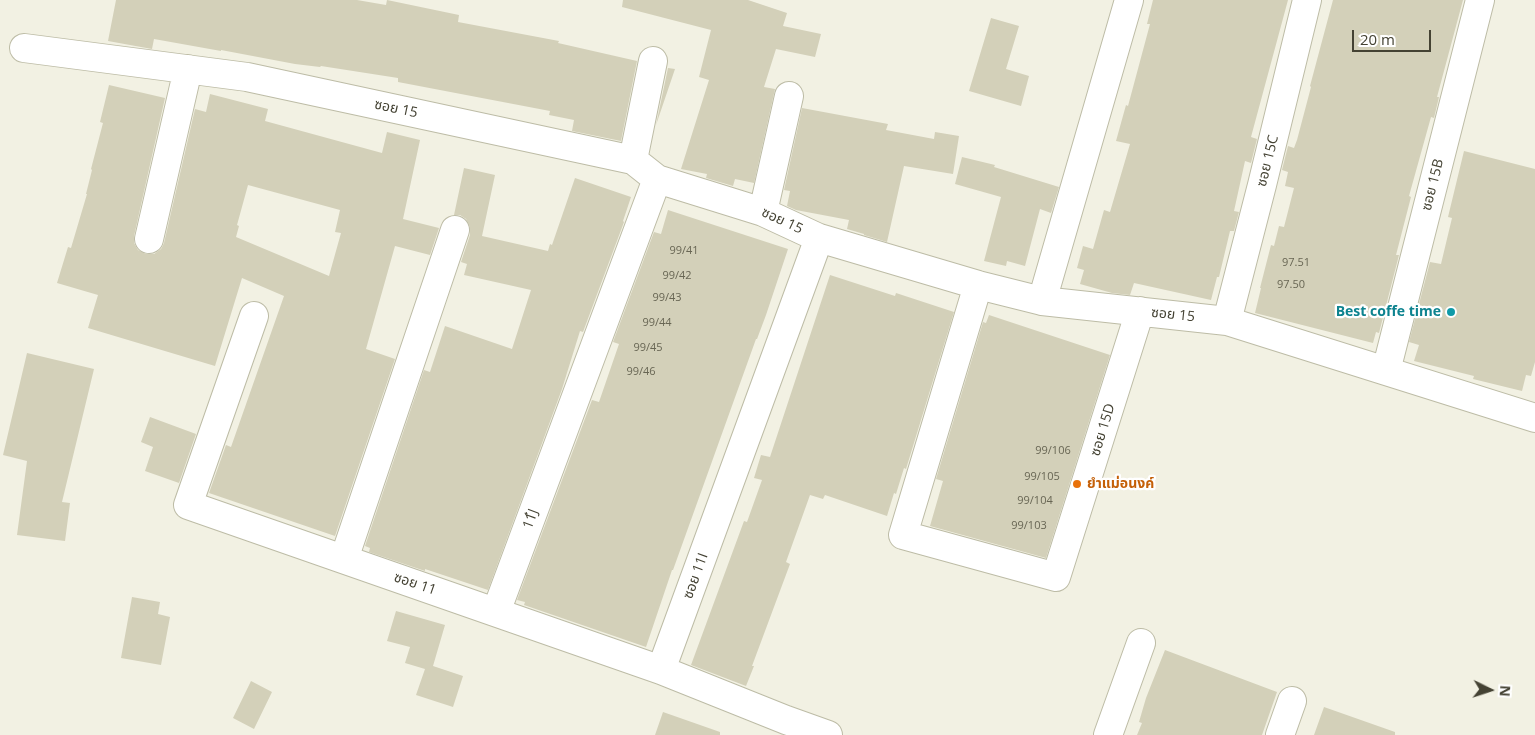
<!DOCTYPE html>
<meta charset="utf-8">
<style>
body{margin:0}
#map{position:relative;width:1535px;height:735px;overflow:hidden;background:#f2f1e3;font-family:"Open Sans",sans-serif}
canvas{display:block}
.north{position:absolute;left:1465px;top:665px;width:50px;height:50px;-webkit-text-stroke:4px #fff;paint-order:stroke;rotate:94deg;font-size:14px;font-weight:700;line-height:20px;text-align:center;color:#444233}
.north::after{content:'';display:block;margin:auto;width:18px;height:22px;background:#444233;clip-path:polygon(50% 0,100% 100%,50% 72%,0 100%)}
.scale{position:absolute;left:1352px;top:30px;width:79px;height:22px;box-sizing:border-box;border:2px solid #444233;border-top:0;padding-left:6px;font-size:15px;line-height:18px;white-space:nowrap;color:#444233;-webkit-text-stroke:4px #fff;paint-order:stroke}
</style>
<div id="map">
<canvas width="1535" height="735"></canvas>
<div class="north">N</div>
<div class="scale">20 m</div>
</div>
<script>
const context = document.querySelector('canvas').getContext('2d');
context.lineJoin = 'round';
function fillPath(path, color) { context.fillStyle = color; context.fill(path, 'evenodd'); }
const shape = rows => new Path2D(rows.map(r => 'M' + r).join(''));
function stroke(path, color, width, dash) { context.strokeStyle = color; context.lineWidth = width; context.lineCap = dash ? 'butt' : 'round'; context.setLineDash(dash || []); context.stroke(path); }
function drawText(font, color, halo, rows, align = 'center') {
  context.font = font + ' "Open Sans","Noto Sans Thai",sans-serif'; context.lineWidth = 4.5; context.setLineDash([]); context.textBaseline = 'middle'; context.strokeStyle = halo; context.fillStyle = color; for (const [text, x, y, turn = 0] of rows) {
    context.save(); context.translate(x, y); context.rotate((+turn || 0) * Math.PI / 180); context.textAlign = isNaN(turn) ? turn : align; if (halo) context.strokeText(text, 0, 0); context.fillText(text, 0, 0); context.restore();
  }
}
const building = shape([
 [116,0,357,0,386,5,387,0,459,15,458,22,559,41,558,43,637,61,621,141,572,131,574,120,549,115,550,111,398,82,398,78,321,66,320,67,295,64,221,50,221,51,154,39,152,49,108,41],
 [623,0,748,0,787,13,783,26,821,34,815,57,776,49,764,87,775,89,754,183,735,179,733,186,706,178,707,174,681,169,709,80,699,77,711,30,622,7],
 [1153,0,1288,0,1251,137,1257,139,1251,163,1245,161,1234,211,1239,212,1234,231,1230,231,1219,277,1217,277,1211,300,1134,283,1130,295,1112,293,1080,284,1084,270,1077,268,1083,246,1093,249,1104,210,1110,212,1130,144,1116,141,1126,105,1128,106,1150,24,1147,24],
 [1333,0,1463,0,1437,97,1439,97,1434,118,1431,117,1409,196,1411,197,1396,255,1399,255,1379,333,1376,332,1373,343,1255,313,1261,288,1260,288,1271,245,1274,246,1279,226,1284,227,1294,188,1285,186,1288,172,1282,170,1288,146,1294,148,1297,140,1311,87,1310,86],
 [991,18,1019,26,1006,69,1029,76,1021,106,969,91],
 [668,68,675,69,656,125],
 [109,85,165,98,134,236,134,243,138,250,146,254,154,254,161,249,164,243,195,109,206,112,210,94,268,109,265,121,382,153,387,132,420,140,403,219,439,228,430,255,395,246,366,349,395,359,335,536,209,493,226,445,231,447,284,296,242,278,215,366,88,328,98,295,57,283,68,247,71,248,87,194,86,194,92,170,91,169,103,123,100,122],
 [248,185,340,210,335,232,341,233,329,276,236,237,239,226,237,225],
 [802,108,888,124,886,130,934,139,935,132,959,136,953,174,904,166,887,242,864,235,864,234,847,229,849,220,796,210,787,206,790,191,784,190],
 [1464,151,1535,169,1535,362,1531,376,1526,375,1522,391,1473,379,1474,376,1414,361,1419,345,1409,342,1430,262,1441,264,1452,218,1448,217],
 [962,157,995,165,994,167,1059,187,1051,213,1040,209,1025,266,1007,261,1006,266,984,261,1001,197,955,184],
 [464,168,495,175,482,236,548,251,550,244,552,245,575,178,631,197,623,221,624,222,583,332,580,331,562,389,488,590,425,569,425,571,369,552,370,548,365,546,424,370,430,372,445,326,512,349,531,290,464,275,467,264,461,262,470,235,470,227,466,219,460,215,454,215],
 [668,210,788,249,766,315,757,339,756,339,673,570,672,570,646,647,524,605,525,602,517,600,592,400,599,402,619,344,613,342,654,232,661,234],
 [830,275,895,296,896,293,954,312,906,469,904,468,896,494,894,493,887,516,825,495,823,499,810,495,786,562,790,564,752,666,754,666,746,686,691,665,744,521,747,522,762,480,754,478,761,455,770,457],
 [989,315,1110,355,1046,558,930,526,943,481,936,479,983,322,986,323],
 [27,353,94,369,62,502,70,503,65,541,17,535,27,461,3,455],
 [150,417,196,434,179,483,145,471,153,447,141,442],
 [132,597,160,602,158,614,170,617,161,665,121,658],
 [396,611,445,625,433,666,463,676,453,707,416,695,425,669,405,663,410,647,387,641],
 [1165,650,1277,692,1262,735,1137,735,1142,723,1139,722,1146,698],
 [251,681,272,692,254,729,233,718],
 [1324,707,1395,732,1395,735,1314,735],
 [663,712,720,732,720,735,655,735]
]);
const minor = shape([
 [24,48,247,77,633,160,657,179,763,212,819,238,978,285,1042,301,1227,321,1535,418],
 [633,160,653,61],
 [763,212,789,96],
 [149,239,188,69],
 [978,285,903,535,1056,577,1140,311],
 [1042,301,1129,0],
 [254,316,188,505,661,670,786,720,828,735],
 [1227,321,1262,185,1307,0],
 [1386,371,1480,0],
 [344,559,455,230],
 [496,612,657,179],
 [661,670,819,238],
 [1108,735,1141,643],
 [1280,735,1292,701]
]);
const markers = [
 [1451,312,5,"#0f9aa8"],
 [1077,484,5,"#e8710a"]
];
const numberNames = [
 ["99/41",684,251],
 ["97.51",1296,263],
 ["99/42",677,276],
 ["97.50",1291,285],
 ["99/43",667,298],
 ["99/44",657,323],
 ["99/45",648,348],
 ["99/46",641,372],
 ["99/106",1053,451],
 ["99/105",1042,477],
 ["99/104",1035,501],
 ["99/103",1029,526]
];
const streetNames = [
 ["ซอย 15",396,109,12],
 ["ซอย 15C",1268,161,-76],
 ["ซอย 15B",1433,185,-76],
 ["ซอย 15",782,221,25],
 ["ซอย 15",1173,315,6],
 ["ซอย 15D",1103,430,-73],
 ["11๋J",531,519,-70],
 ["ซอย 11I",696,576,-70],
 ["ซอย 11",415,584,19]
];
const cultureNames = [
 ["Best coffe time",1441,312]
];
const foodNames = [
 ["ยำแม่อนงค์",1087,484]
];
fillPath(building, '#d3d0b9');
stroke(minor, '#bdbca6', 30);
stroke(minor, '#fff', 28);
for (const [x, y, r, color] of markers) { const dot = new Path2D(); dot.arc(x, y, r, 0, 2 * Math.PI); context.fillStyle = color; context.fill(dot); stroke(dot, '#fff', 2); }
drawText('11px', '#686654', null, numberNames);
drawText('14px', '#444233', '#fff', streetNames);
drawText('bold 14px', '#0d838f', '#fff', cultureNames, 'right');
drawText('bold 14px', '#c56008', '#fff', foodNames, 'left');
</script>
